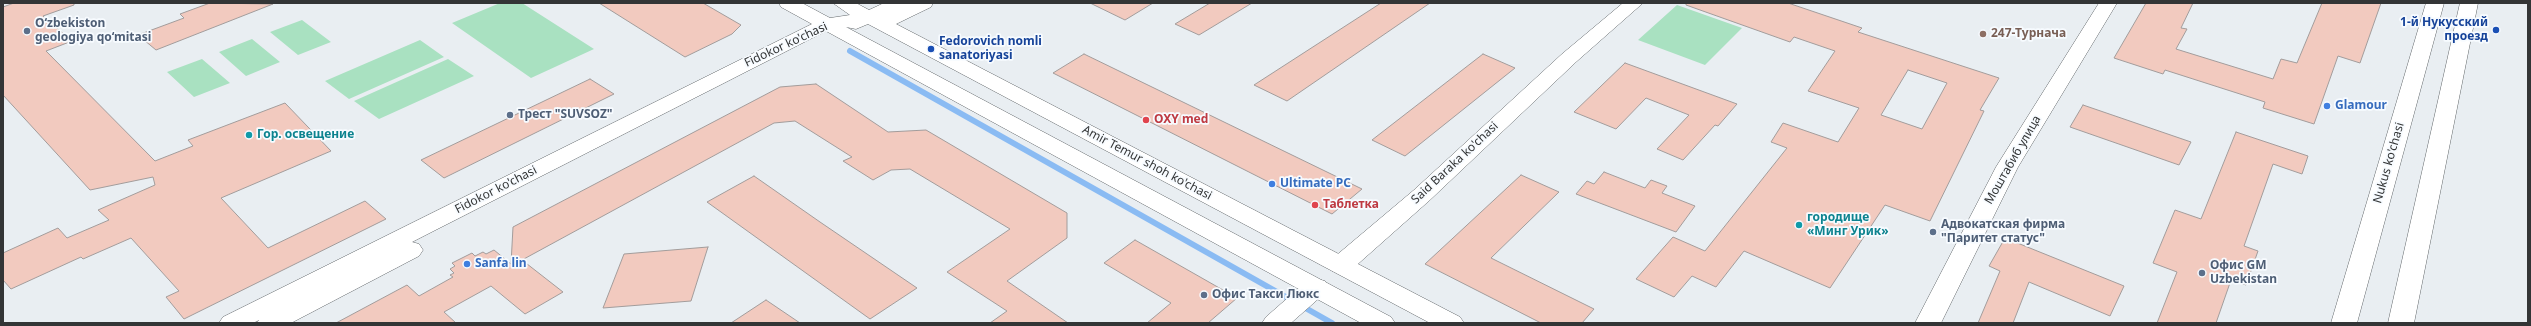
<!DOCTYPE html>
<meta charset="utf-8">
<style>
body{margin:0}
#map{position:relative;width:2531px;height:326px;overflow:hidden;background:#e9eef2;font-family:"Noto Sans",sans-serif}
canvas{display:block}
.frame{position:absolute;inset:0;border:4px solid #333536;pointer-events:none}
</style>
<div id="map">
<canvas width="2531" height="326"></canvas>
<div class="frame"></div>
</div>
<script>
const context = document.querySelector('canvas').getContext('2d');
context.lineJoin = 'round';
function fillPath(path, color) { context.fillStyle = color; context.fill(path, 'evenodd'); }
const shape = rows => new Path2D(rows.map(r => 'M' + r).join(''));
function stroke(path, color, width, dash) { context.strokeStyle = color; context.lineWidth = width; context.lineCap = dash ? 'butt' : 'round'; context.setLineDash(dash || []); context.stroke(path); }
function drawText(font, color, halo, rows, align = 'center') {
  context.font = font + ' "Noto Sans",sans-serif'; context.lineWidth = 3.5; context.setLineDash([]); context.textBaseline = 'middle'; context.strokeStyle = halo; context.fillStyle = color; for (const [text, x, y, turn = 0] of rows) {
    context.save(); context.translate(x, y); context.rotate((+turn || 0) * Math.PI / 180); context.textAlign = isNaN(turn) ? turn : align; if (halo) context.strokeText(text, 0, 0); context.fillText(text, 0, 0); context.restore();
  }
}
const green = shape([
 [500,3,522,3,594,49,531,78,452,23],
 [1677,5,1742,28,1705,65,1638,40],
 [302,20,331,42,298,55,270,32],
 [252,39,280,62,246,76,219,52],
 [420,40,444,57,349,99,325,81],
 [202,59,230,83,194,97,167,72],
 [448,59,474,76,379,119,354,101]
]);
const stream = shape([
 [850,51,1332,323]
]);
const building = shape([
 [14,3,74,3,74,5,43,16,72,41,46,51,155,161,193,146,188,140,285,103,331,151,221,198,268,248,365,201,386,219,184,319,166,297,179,291,131,238,83,259,81,257,11,289,3,280,3,253,58,228,67,238,109,220,98,210,155,185,153,177,90,190,3,95,3,7,14,3],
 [210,3,273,4,156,50,138,35,184,18,180,14,210,3],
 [599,3,703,3,741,25,732,34,685,57,599,3],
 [1090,3,1153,3,1125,20,1090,3],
 [1210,3,1252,3,1199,35,1175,24,1210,3],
 [1381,3,1430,3,1287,101,1254,85,1381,3],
 [1686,3,1788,3,1862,28,1858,32,1999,78,1980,110,1984,111,1930,221,1885,205,1830,288,1744,251,1716,287,1692,276,1674,297,1636,279,1673,237,1705,251,1787,148,1771,142,1783,123,1838,142,1859,108,1808,91,1835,51,1794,37,1790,42,1686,5,1686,3],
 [1908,70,1947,83,1922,129,1881,115,1908,70],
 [2146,3,2193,3,2181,28,2187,29,2176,49,2273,79,2281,59,2297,63,2322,3,2381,3,2360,63,2338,56,2314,124,2263,108,2265,102,2165,70,2163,74,2114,58,2146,3],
 [1084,54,1362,189,1332,214,1053,73,1084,54],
 [1483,54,1515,68,1405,156,1372,140,1483,54],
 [1625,63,1737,104,1718,126,1715,125,1683,160,1657,149,1689,115,1646,98,1616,129,1574,112,1625,63],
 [590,79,614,94,444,178,421,160,590,79],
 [816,84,888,132,926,130,1067,213,1067,238,1007,281,1068,323,990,323,1007,311,947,272,1010,229,910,169,891,170,873,180,843,161,852,157,795,121,774,123,522,260,563,292,525,314,491,286,444,312,456,323,336,323,407,285,419,296,453,277,450,275,454,273,450,269,455,266,452,263,472,253,475,256,483,252,486,254,494,250,511,264,513,227,780,87,816,84],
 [2083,105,2191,142,2179,165,2070,127,2083,105],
 [2236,132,2308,156,2302,174,2273,164,2244,246,2258,251,2246,285,2231,280,2216,323,2157,323,2177,272,2153,263,2175,210,2201,219,2236,132],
 [1604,172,1645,188,1651,180,1667,186,1662,193,1695,206,1676,232,1576,194,1587,181,1594,184,1604,172],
 [1521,175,1559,192,1491,258,1594,309,1582,323,1541,323,1425,264,1521,175],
 [754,176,820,222,917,288,870,319,707,202,754,176],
 [2005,238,2124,286,2110,316,2029,282,2013,323,1978,323,2000,271,1989,266,2005,238],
 [1135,240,1237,298,1208,323,1147,323,1171,303,1104,263,1135,240],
 [708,247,691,301,603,308,624,254,708,247],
 [766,300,800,323,731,323,766,300]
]);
const minor = shape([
 [1623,3,1643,3,1576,62,1430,200,1350,271,1341,273,1332,271,1329,265,1332,259,1414,190,1562,54,1623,3],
 [2099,3,2117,3,2018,167,1941,323,1915,323,1996,167,2099,3],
 [1316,279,1325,281,1328,287,1325,293,1291,323,1262,323,1266,317,1307,281,1316,279]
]);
const major = shape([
 [779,3,802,3,830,18,850,15,833,3,856,3,869,10,884,3,933,3,931,7,896,24,1460,317,1464,323,1430,323,868,24,856,29,846,27,1391,317,1395,323,1361,323,826,31,412,242,419,244,423,250,419,256,291,323,257,323,259,320,253,323,219,323,223,317,812,24,781,7,779,3],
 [2426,3,2444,3,2357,323,2331,323,2426,3],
 [2460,3,2478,3,2414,323,2388,323,2460,3]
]);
const markers = [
 [2496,30,4,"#1a4fb4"],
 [27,31,4,"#5c6f8a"],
 [1983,34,4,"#8d6e63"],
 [931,49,4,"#1a4fb4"],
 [2327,106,4,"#3f7fe0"],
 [510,115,4,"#5c6f8a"],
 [1146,120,4,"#e0444e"],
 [249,135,4,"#0f9aa8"],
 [1272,184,4,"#3f7fe0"],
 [1315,205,4,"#e0444e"],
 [1799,225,4,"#0f9aa8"],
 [1933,232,4,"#5c6f8a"],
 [467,264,4,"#3f7fe0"],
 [2202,273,4,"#5c6f8a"],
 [1204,295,4,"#5c6f8a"]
];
const transitNames = [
 ["1-й Нукусский",2488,23],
 ["проезд",2488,37],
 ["Fedorovich nomli",939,42,"left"],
 ["sanatoriyasi",939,56,"left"]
];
const serviceNames = [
 ["O‘zbekiston",35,24],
 ["geologiya qo‘mitasi",35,38],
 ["Трест \"SUVSOZ\"",518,115],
 ["Адвокатская фирма",1941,225],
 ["\"Паритет статус\"",1941,239],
 ["Офис GM",2210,266],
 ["Uzbekistan",2210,280],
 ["Офис Такси Люкс",1212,295]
];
const educationNames = [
 ["247-Турнача",1991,34]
];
const streetNames = [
 ["Fidokor ko'chasi",786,45,-25],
 ["Моштабиб улица",2013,160,-60],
 ["Amir Temur shoh ko'chasi",1147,163,28],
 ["Said Baraka ko'chasi",1455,163,-43],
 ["Nukus ko'chasi",2389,163,-74],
 ["Fidokor ko'chasi",496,190,-27]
];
const shopNames = [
 ["Glamour",2335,106],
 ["Ultimate PC",1280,184],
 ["Sanfa lin",475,264]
];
const healthNames = [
 ["OXY med",1154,120],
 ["Таблетка",1323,205]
];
const cultureNames = [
 ["Гор. освещение",257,135],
 ["городище",1807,218],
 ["«Минг Урик»",1807,232]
];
fillPath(green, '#a9e1c1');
stroke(stream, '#8abbf3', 6);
fillPath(building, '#f2cabf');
stroke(building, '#a29c9b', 1);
stroke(minor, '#63686b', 1);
stroke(major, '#63686b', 1);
fillPath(minor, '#fff');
fillPath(major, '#fff');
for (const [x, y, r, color] of markers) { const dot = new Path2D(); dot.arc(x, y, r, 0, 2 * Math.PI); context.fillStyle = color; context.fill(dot); stroke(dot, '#f7fbff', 1.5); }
drawText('bold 12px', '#164399', '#f7fbff', transitNames, 'right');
drawText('bold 12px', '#4e5e75', '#f7fbff', serviceNames, 'left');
drawText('bold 12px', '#785e54', '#f7fbff', educationNames, 'left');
drawText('12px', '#333536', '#f7fbff', streetNames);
drawText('bold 12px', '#366cbe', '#f7fbff', shopNames, 'left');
drawText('bold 12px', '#be3a42', '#f7fbff', healthNames, 'left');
drawText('bold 12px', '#0d838f', '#f7fbff', cultureNames, 'left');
</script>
